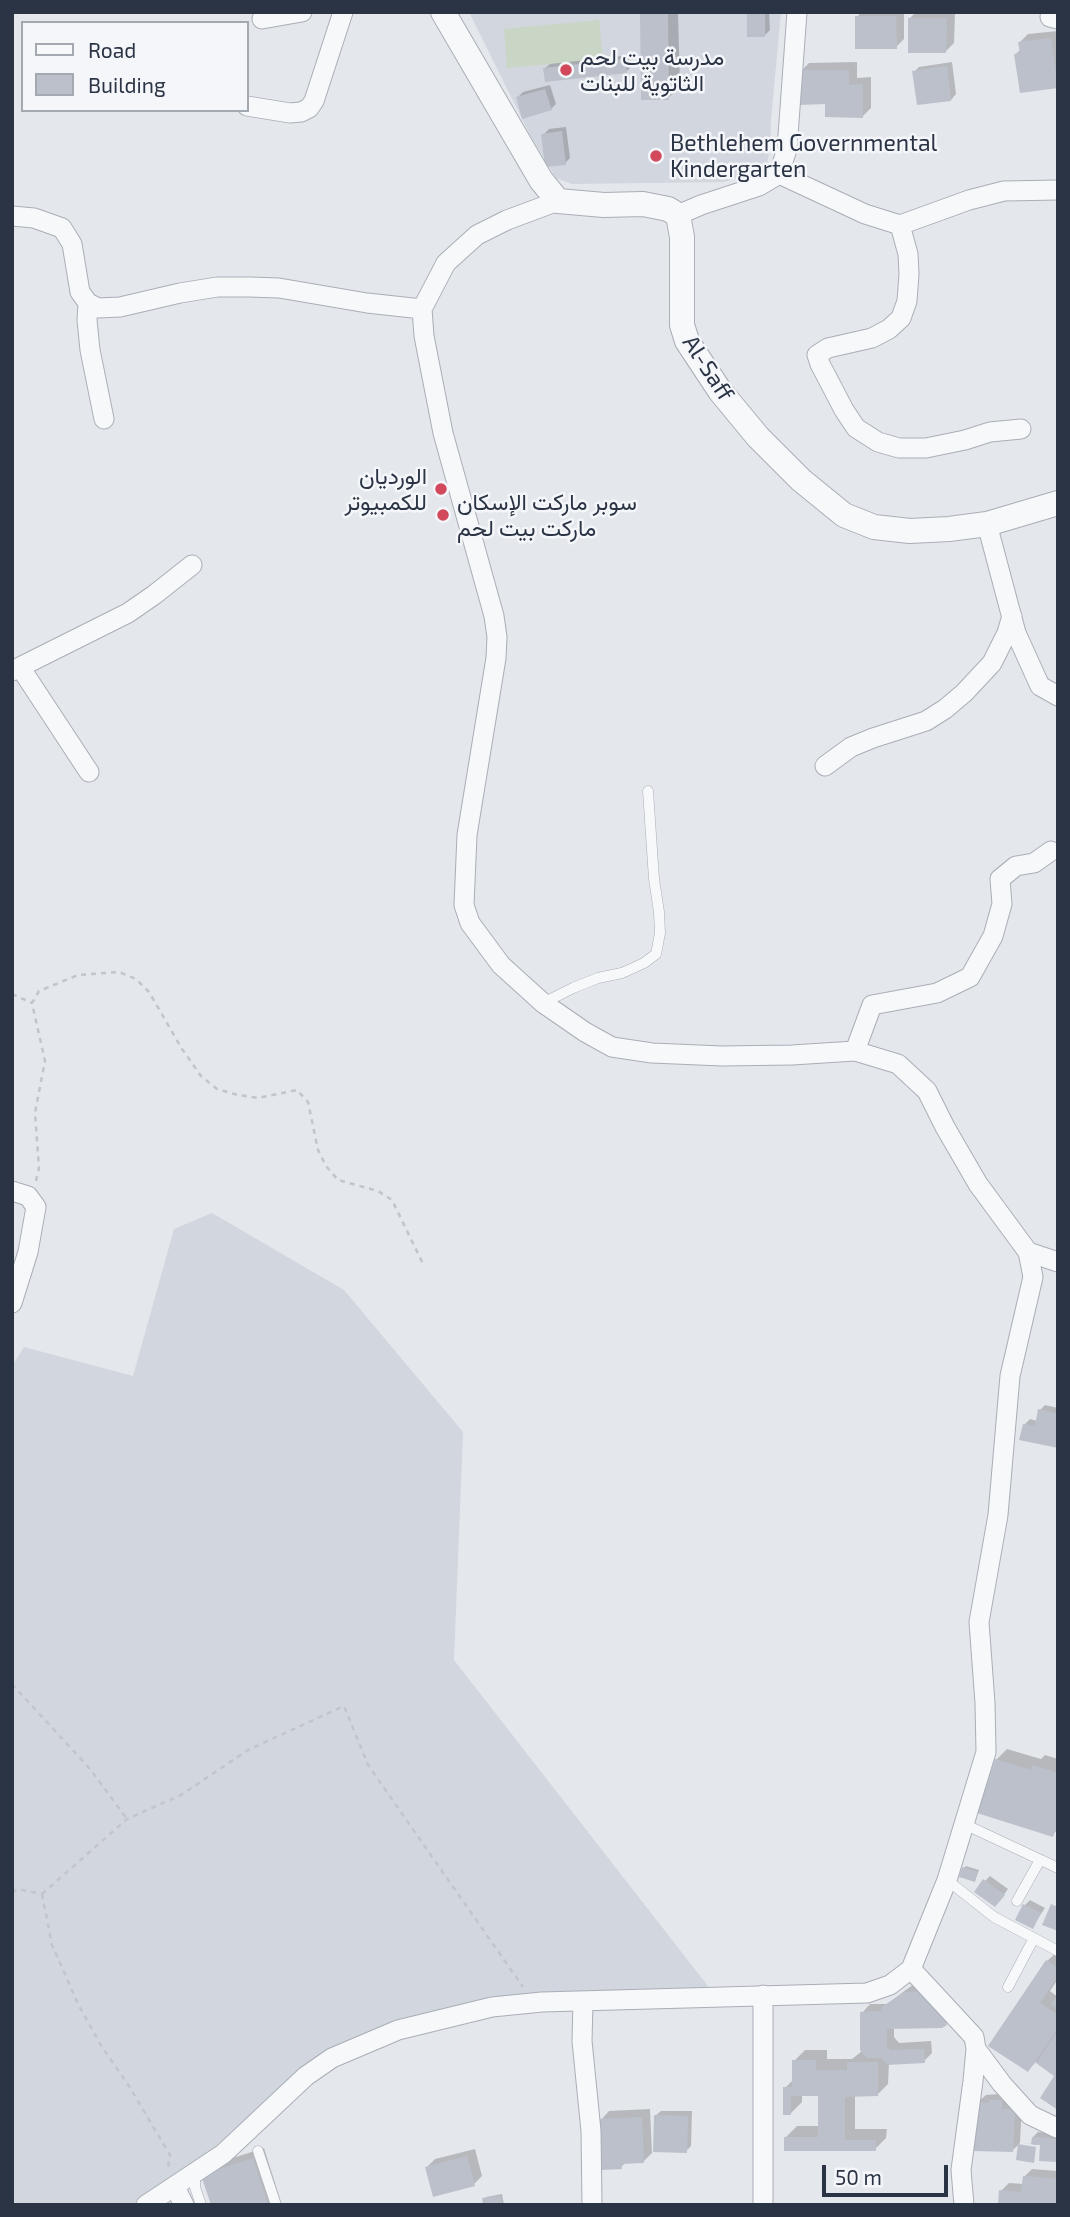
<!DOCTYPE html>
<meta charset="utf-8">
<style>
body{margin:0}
#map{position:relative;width:1070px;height:2217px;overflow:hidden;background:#e4e7ec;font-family:"Exo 2",sans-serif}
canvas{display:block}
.frame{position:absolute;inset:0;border:14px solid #2b3445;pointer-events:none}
.legend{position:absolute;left:21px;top:21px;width:228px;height:91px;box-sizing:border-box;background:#f4f6f9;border:2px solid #a4a8b1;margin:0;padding:9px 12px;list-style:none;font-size:21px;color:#2b3445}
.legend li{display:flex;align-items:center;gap:14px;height:35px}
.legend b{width:35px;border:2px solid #a4a8b1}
.scale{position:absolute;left:822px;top:2165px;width:126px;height:32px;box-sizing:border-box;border:4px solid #2b3445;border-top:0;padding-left:9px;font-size:21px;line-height:24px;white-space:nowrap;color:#2b3445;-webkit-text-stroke:5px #f4f6f9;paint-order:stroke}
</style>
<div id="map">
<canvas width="1070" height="2217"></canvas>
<div class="frame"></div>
<ul class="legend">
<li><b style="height:9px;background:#f7f8fa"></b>Road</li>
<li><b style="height:19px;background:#bbc0ca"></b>Building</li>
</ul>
<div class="scale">50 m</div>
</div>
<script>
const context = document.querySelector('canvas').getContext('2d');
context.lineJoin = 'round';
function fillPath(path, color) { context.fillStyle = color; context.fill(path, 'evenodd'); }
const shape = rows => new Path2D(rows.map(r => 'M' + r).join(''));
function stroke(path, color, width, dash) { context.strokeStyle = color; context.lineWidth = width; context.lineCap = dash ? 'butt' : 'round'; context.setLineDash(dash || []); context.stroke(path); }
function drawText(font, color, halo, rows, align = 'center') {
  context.font = font + ' "Exo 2",Vazirmatn,sans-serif'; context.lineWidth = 5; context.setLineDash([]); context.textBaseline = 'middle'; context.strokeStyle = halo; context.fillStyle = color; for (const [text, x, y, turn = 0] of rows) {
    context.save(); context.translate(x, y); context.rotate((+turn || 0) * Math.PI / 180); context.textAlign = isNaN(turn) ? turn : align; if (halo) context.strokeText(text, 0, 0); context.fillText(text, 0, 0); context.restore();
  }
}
const built = shape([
 [469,12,781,12,771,120,770,150,767,163,750,174,724,182,572,184,556,178,530,135],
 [212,1213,344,1290,463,1432,454,1660,711,1990,492,2002,294,2075,162,2195,128,2205,12,2205,12,1366,24,1347,133,1376,174,1229]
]);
const green = shape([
 [599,20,603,59,507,68,504,29]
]);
const shadow = shape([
 [642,12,678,12,680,87,668,98],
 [749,12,769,12,770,30,765,35],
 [861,12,904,12,904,39,896,47,857,17],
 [916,12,955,12,954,43,946,51,910,18],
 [1058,31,1058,86,1057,87,1016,54,1021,49,1020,42,1028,34],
 [630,55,632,66,627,71,544,69,550,64],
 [857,62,857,78,871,77,871,108,863,116,827,102,801,71,809,63],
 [952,62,956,94,951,100,914,72,919,67],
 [550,85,556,104,551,109,518,97,523,92],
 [566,127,570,158,565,163,543,135,549,129],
 [1045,1405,1058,1408,1058,1447,1024,1425,1030,1419,1037,1421,1040,1410],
 [1007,1749,1041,1759,1045,1755,1058,1759,1058,1829,1052,1835,996,1760],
 [966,1866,979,1870,975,1880,964,1868],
 [990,1876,1008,1889,1000,1900,985,1881],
 [1030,1900,1045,1908,1032,1927,1025,1905],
 [1058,1951,1058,1979,1050,1991,1058,1997,1058,2108,1057,2076,1036,2062,1028,2070,1047,1961],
 [914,1984,954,2015,946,2024,894,2027,894,2037,899,2043,931,2041,932,2053,924,2061,889,2063,888,2084,877,2095,855,2095,855,2129,887,2129,886,2138,875,2149,786,2137,797,2126,820,2126,820,2094,802,2094,802,2102,791,2113,785,2088,794,2079,794,2061,805,2050,827,2050,827,2059,852,2059,862,2051,862,2013,870,2004,887,2004],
 [1010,2093,1022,2102,1020,2143,1012,2151,977,2103,986,2095],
 [650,2109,652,2153,644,2161,626,2162,621,2167,601,2120,609,2111],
 [661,2111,692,2111,691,2146,686,2151,655,2116],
 [1038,2132,1058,2134,1058,2160,1045,2146,1037,2143,1037,2145,1023,2143,1032,2144,1033,2137],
 [264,2148,282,2205,212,2205,214,2164],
 [475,2149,482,2176,474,2184,427,2167,435,2159],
 [1032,2169,1058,2171,1058,2205,1001,2191,1009,2183,1024,2184,1024,2177],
 [502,2194,504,2205,485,2205,484,2199,486,2197]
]);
const building = shape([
 [640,12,668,12,669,100,641,100],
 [747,12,765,12,765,37,747,37],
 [855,16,896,16,897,49,855,49],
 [908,18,947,18,946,53,908,53],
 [1051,38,1058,88,1020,93,1014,54,1020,53,1018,42],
 [625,59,627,73,545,82,543,68],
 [947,66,951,101,917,105,912,71],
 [799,70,849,70,849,85,863,84,863,118,825,117,825,104,799,105],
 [545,89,552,110,522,119,516,97],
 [562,131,566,165,545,167,541,134],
 [1038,1409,1058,1414,1058,1448,1019,1440,1023,1424,1035,1426],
 [995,1759,1031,1770,1032,1765,1058,1773,1058,1822,1053,1837,977,1813],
 [962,1867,978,1872,975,1882,959,1877],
 [983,1879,1005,1895,995,1907,974,1892],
 [1023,1904,1041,1913,1033,1929,1015,1920],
 [1051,1904,1058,1907,1058,1931,1042,1925],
 [1046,1960,1058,1968,1058,1976,1040,2003,1058,2015,1058,2028,1028,2072,988,2046],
 [922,1991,947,2025,942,2028,887,2029,887,2046,890,2050,924,2049,925,2063,887,2065,882,2058,867,2058,860,2050,860,2012,882,2011,882,2007,904,1992],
 [1058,1994,1058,2009,1051,2004],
 [1058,2031,1058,2110,1040,2098,1054,2076,1036,2063],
 [792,2060,816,2060,816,2070,847,2070,847,2062,878,2062,878,2096,845,2097,845,2140,876,2140,876,2151,784,2151,784,2137,818,2137,818,2096,791,2096,791,2115,783,2115,783,2087,792,2087],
 [989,2100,1002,2100,1002,2109,1015,2109,1013,2152,973,2151,976,2102,989,2103],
 [654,2115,688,2116,687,2153,653,2152],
 [642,2117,644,2163,621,2164,622,2169,601,2170,599,2119],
 [1032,2137,1058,2139,1058,2162,1039,2161,1040,2145,1031,2144],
 [1018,2144,1036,2147,1034,2163,1016,2160],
 [467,2156,475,2186,433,2197,425,2167],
 [253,2158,268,2205,211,2205,201,2175],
 [1023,2176,1058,2179,1058,2205,998,2205,999,2190,1021,2192],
 [501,2196,502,2205,483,2205,482,2198]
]);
const path = shape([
 [12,994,32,1003],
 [36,1181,39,1168,35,1113,45,1061,32,1003,39,991,78,975,119,972,136,979,149,992,182,1049,201,1076,217,1089,238,1095,258,1098,297,1090,308,1102,318,1150,326,1166,338,1180,378,1191,392,1200,424,1266],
 [12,1684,90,1769,127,1819],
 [12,1892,18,1889,42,1894],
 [42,1894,127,1819,181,1795,248,1750,344,1706,368,1765,523,1987],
 [42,1894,52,1945,78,2004,102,2047,129,2086,170,2155,168,2168]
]);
const service = shape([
 [543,1003,573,988,598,978,622,973,644,963,656,954,660,933,659,912,654,879,648,791],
 [964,1824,1058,1868],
 [947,1880,994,1917,1058,1951],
 [1017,1901,1040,1860],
 [1008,1987,1034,1938],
 [258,2151,276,2205],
 [195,2174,195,2187,201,2205]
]);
const minor = shape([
 [1050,17,1058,19],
 [262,19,302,12],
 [247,106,290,113,301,112,309,108,314,101,343,12],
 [779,174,865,214,900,225,969,200,1004,191,1058,190],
 [678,215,701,205,759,186,779,174,787,149,797,12],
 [12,216,34,218,62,228,72,244,80,292,88,303,98,308,120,307,180,293,217,287,249,287,279,288,367,303,422,309,446,263,477,235,507,220,558,201],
 [900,225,908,254,909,274,907,301,901,318,889,329,872,338,828,348,817,355,820,364,844,410,856,428,878,442,899,448,926,448,965,440,990,432,1021,429],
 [88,303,87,320,90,350,104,419],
 [422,309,424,336,443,433,494,616,497,637,496,658,467,835,464,905,470,923,501,965,543,1003,585,1032,612,1047,652,1053,722,1056,792,1055,855,1051,898,1064,927,1091,945,1127,978,1184,1028,1252,1058,1262],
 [987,524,1016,633,1040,686,1058,696],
 [20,667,89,772],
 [12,671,128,613,154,595,192,565],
 [825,766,851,747,873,738,926,721,945,709,964,693,992,663,1007,633,1012,616],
 [855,1051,872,1005,937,993,970,977,993,936,1002,904,1000,879,1016,866,1034,863,1051,851],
 [12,1191,28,1196,36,1207,28,1252,12,1303],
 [911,1969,974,2037,976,2049,973,2081,961,2170,964,2205],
 [763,1995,763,2205],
 [583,2002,582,2041,591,2131,592,2205],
 [976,2049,1002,2084,1030,2115,1057,2128],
 [175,2187,184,2205],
 [146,2205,223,2154,306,2076,332,2058,398,2030,492,2007,542,2002,867,1993,890,1985,911,1969,947,1880,986,1752,985,1703,979,1622,998,1515,1010,1376,1033,1277,1028,1252]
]);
const tertiary = shape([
 [443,12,541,180,558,201,604,205,643,204,668,209,678,215,682,237,682,325,687,341,720,391,758,437,801,480,844,515,874,527,910,531,949,529,987,524,1058,503]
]);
const markers = [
 [566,70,7,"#d1495b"],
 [656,156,7,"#d1495b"],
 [441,489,7,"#d1495b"],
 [443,515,7,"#d1495b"]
];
const poiNames = [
 ["مدرسة بيت لحم",580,57],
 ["الثاتوية للبنات",580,83],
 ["Bethlehem Governmental",670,143],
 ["Kindergarten",670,169],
 ["الورديان",427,476,"right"],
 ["للكمبيوتر",427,502,"right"],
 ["سوبر ماركت الإسكان",457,502],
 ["ماركت بيت لحم",457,528]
];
const streetNames = [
 ["Al-Saff",708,368,57]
];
fillPath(built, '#d2d6de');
fillPath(green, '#c9d6c5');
fillPath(shadow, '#0003');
fillPath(building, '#bbc0ca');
stroke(service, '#a9aeb7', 11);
stroke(minor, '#a9aeb7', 21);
stroke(tertiary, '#a9aeb7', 26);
stroke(path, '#c2c5cb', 2.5, [5, 5]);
stroke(service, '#f7f8fa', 10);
stroke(minor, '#f7f8fa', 19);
stroke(tertiary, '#f7f8fa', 24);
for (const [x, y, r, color] of markers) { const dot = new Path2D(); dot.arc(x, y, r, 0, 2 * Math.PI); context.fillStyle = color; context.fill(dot); stroke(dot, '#f4f6f9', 2.5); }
drawText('23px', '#2b3445', '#f4f6f9', poiNames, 'left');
drawText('23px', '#2b3445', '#f4f6f9', streetNames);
</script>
